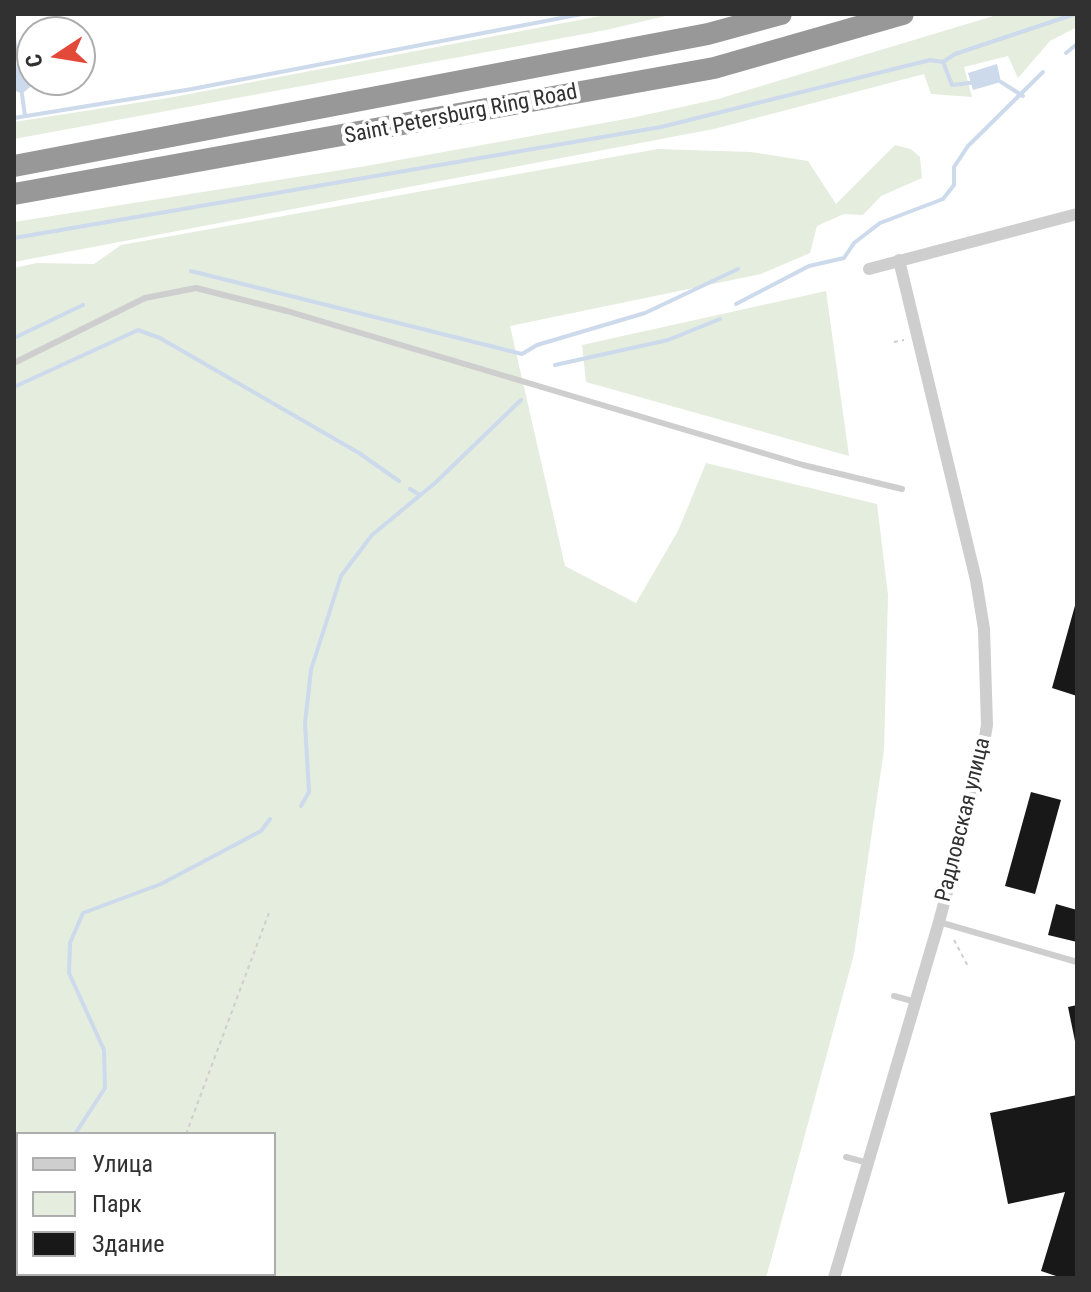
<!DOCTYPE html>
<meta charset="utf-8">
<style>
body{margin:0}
#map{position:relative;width:1091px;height:1292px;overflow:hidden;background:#fff;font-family:"Roboto Condensed",sans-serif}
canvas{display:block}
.frame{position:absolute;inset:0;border:16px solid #313131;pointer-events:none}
.legend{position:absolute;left:16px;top:1132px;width:260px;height:144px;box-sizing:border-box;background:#fff;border:2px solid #adadad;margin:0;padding:10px 14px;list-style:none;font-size:24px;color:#313131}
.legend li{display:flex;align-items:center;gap:16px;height:40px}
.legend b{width:40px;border:2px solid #adadad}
.north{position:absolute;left:16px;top:16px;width:80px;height:80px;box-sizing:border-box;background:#fff;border:2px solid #adadad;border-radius:50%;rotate:258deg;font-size:22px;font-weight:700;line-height:32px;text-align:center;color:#313131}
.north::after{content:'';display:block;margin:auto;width:28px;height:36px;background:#e34938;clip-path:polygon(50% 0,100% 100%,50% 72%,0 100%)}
</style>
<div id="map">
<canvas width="1091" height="1292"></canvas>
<div class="frame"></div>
<ul class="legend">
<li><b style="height:10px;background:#cecece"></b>Улица</li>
<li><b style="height:22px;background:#e5eddf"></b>Парк</li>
<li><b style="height:22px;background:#181818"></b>Здание</li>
</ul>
<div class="north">С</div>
</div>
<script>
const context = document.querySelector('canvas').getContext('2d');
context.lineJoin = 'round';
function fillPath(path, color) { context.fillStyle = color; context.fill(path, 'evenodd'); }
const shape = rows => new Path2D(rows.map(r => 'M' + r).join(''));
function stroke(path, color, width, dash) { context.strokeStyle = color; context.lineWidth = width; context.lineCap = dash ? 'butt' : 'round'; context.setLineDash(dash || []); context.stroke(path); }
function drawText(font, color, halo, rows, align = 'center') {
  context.font = font + ' "Roboto Condensed",sans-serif'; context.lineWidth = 8; context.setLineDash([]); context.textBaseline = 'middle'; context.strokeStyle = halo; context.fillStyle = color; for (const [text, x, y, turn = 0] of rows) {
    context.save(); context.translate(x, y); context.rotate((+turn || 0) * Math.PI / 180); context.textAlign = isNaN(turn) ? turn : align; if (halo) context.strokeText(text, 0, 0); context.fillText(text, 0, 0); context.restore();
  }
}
const green = shape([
 [611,14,674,14,606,30,14,139,14,122,168,98],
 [1000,14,1077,14,1077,27,1050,41,1018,78,1008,56,964,67,972,97,931,94,924,74,714,129,14,262,14,222,366,166,631,118,718,99],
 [895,145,911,149,920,157,922,178,881,196,863,215,844,214,817,226,810,253,761,274,510,326,565,566,636,603,678,531,706,463,877,504,888,595,884,750,854,954,766,1278,14,1278,14,268,37,263,94,264,121,245,658,149,751,152,808,161,836,204],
 [18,1134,274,1134,274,1274,18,1274],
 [826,291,849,456,586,382,582,345]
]);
const water = shape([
 [17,59,26,63,30,87,22,94,14,90],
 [997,64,1001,82,973,90,968,73]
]);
const stream = shape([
 [14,38,17,59],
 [1066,53,1077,44],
 [943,62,952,85,970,83],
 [1001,82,1023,96],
 [22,94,25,116],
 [14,118,192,89,582,14],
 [14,238,661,127,930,60,943,62,955,54,1075,14],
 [191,271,522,354,537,345,645,313,738,269],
 [736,304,809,266,844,258,854,243,880,223,943,199,954,185,954,167,968,146,1043,72],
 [14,338,83,305],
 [555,365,668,340,720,319],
 [14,387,138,330,160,338,359,453,399,481],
 [410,489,420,495],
 [301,806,309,792,305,723,311,670,341,576,372,535,435,483,521,400],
 [75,1134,105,1088,104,1050,69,973,70,943,83,913,161,884,261,831,270,819],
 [28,1278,29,1274]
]);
const building = shape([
 [1076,602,1077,602,1077,696,1052,688],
 [1031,792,1061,800,1035,894,1005,886],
 [1056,904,1077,910,1077,942,1048,935],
 [1077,1005,1077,1046,1076,1046,1068,1007],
 [1077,1095,1077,1278,1062,1278,1041,1271,1065,1192,1008,1204,990,1113]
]);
const path = shape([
 [894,342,904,340],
 [954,940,969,968],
 [186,1134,270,910],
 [133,1278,134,1274]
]);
const lane = shape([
 [14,363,145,298,196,288,287,311,803,465,902,489],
 [939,922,1077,962],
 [894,996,916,1002],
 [846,1157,868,1163]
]);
const street = shape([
 [869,269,1077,214],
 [834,1278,939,922,979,772,987,725,984,629,976,580,899,260]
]);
const highway = shape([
 [14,166,708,34,781,14],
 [14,194,714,68,903,14]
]);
const streetNames = [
 ["Saint Petersburg Ring Road",461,115,-11],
 ["Радловская улица",964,820,-76]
];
fillPath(green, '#e5eddf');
fillPath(water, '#ccdaec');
stroke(stream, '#ccdaec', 4);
fillPath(building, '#181818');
stroke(path, '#cecece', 2, [4, 4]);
stroke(lane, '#cecece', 6);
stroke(street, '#cecece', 12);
stroke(highway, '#989898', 22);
drawText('22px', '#313131', '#fff', streetNames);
</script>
